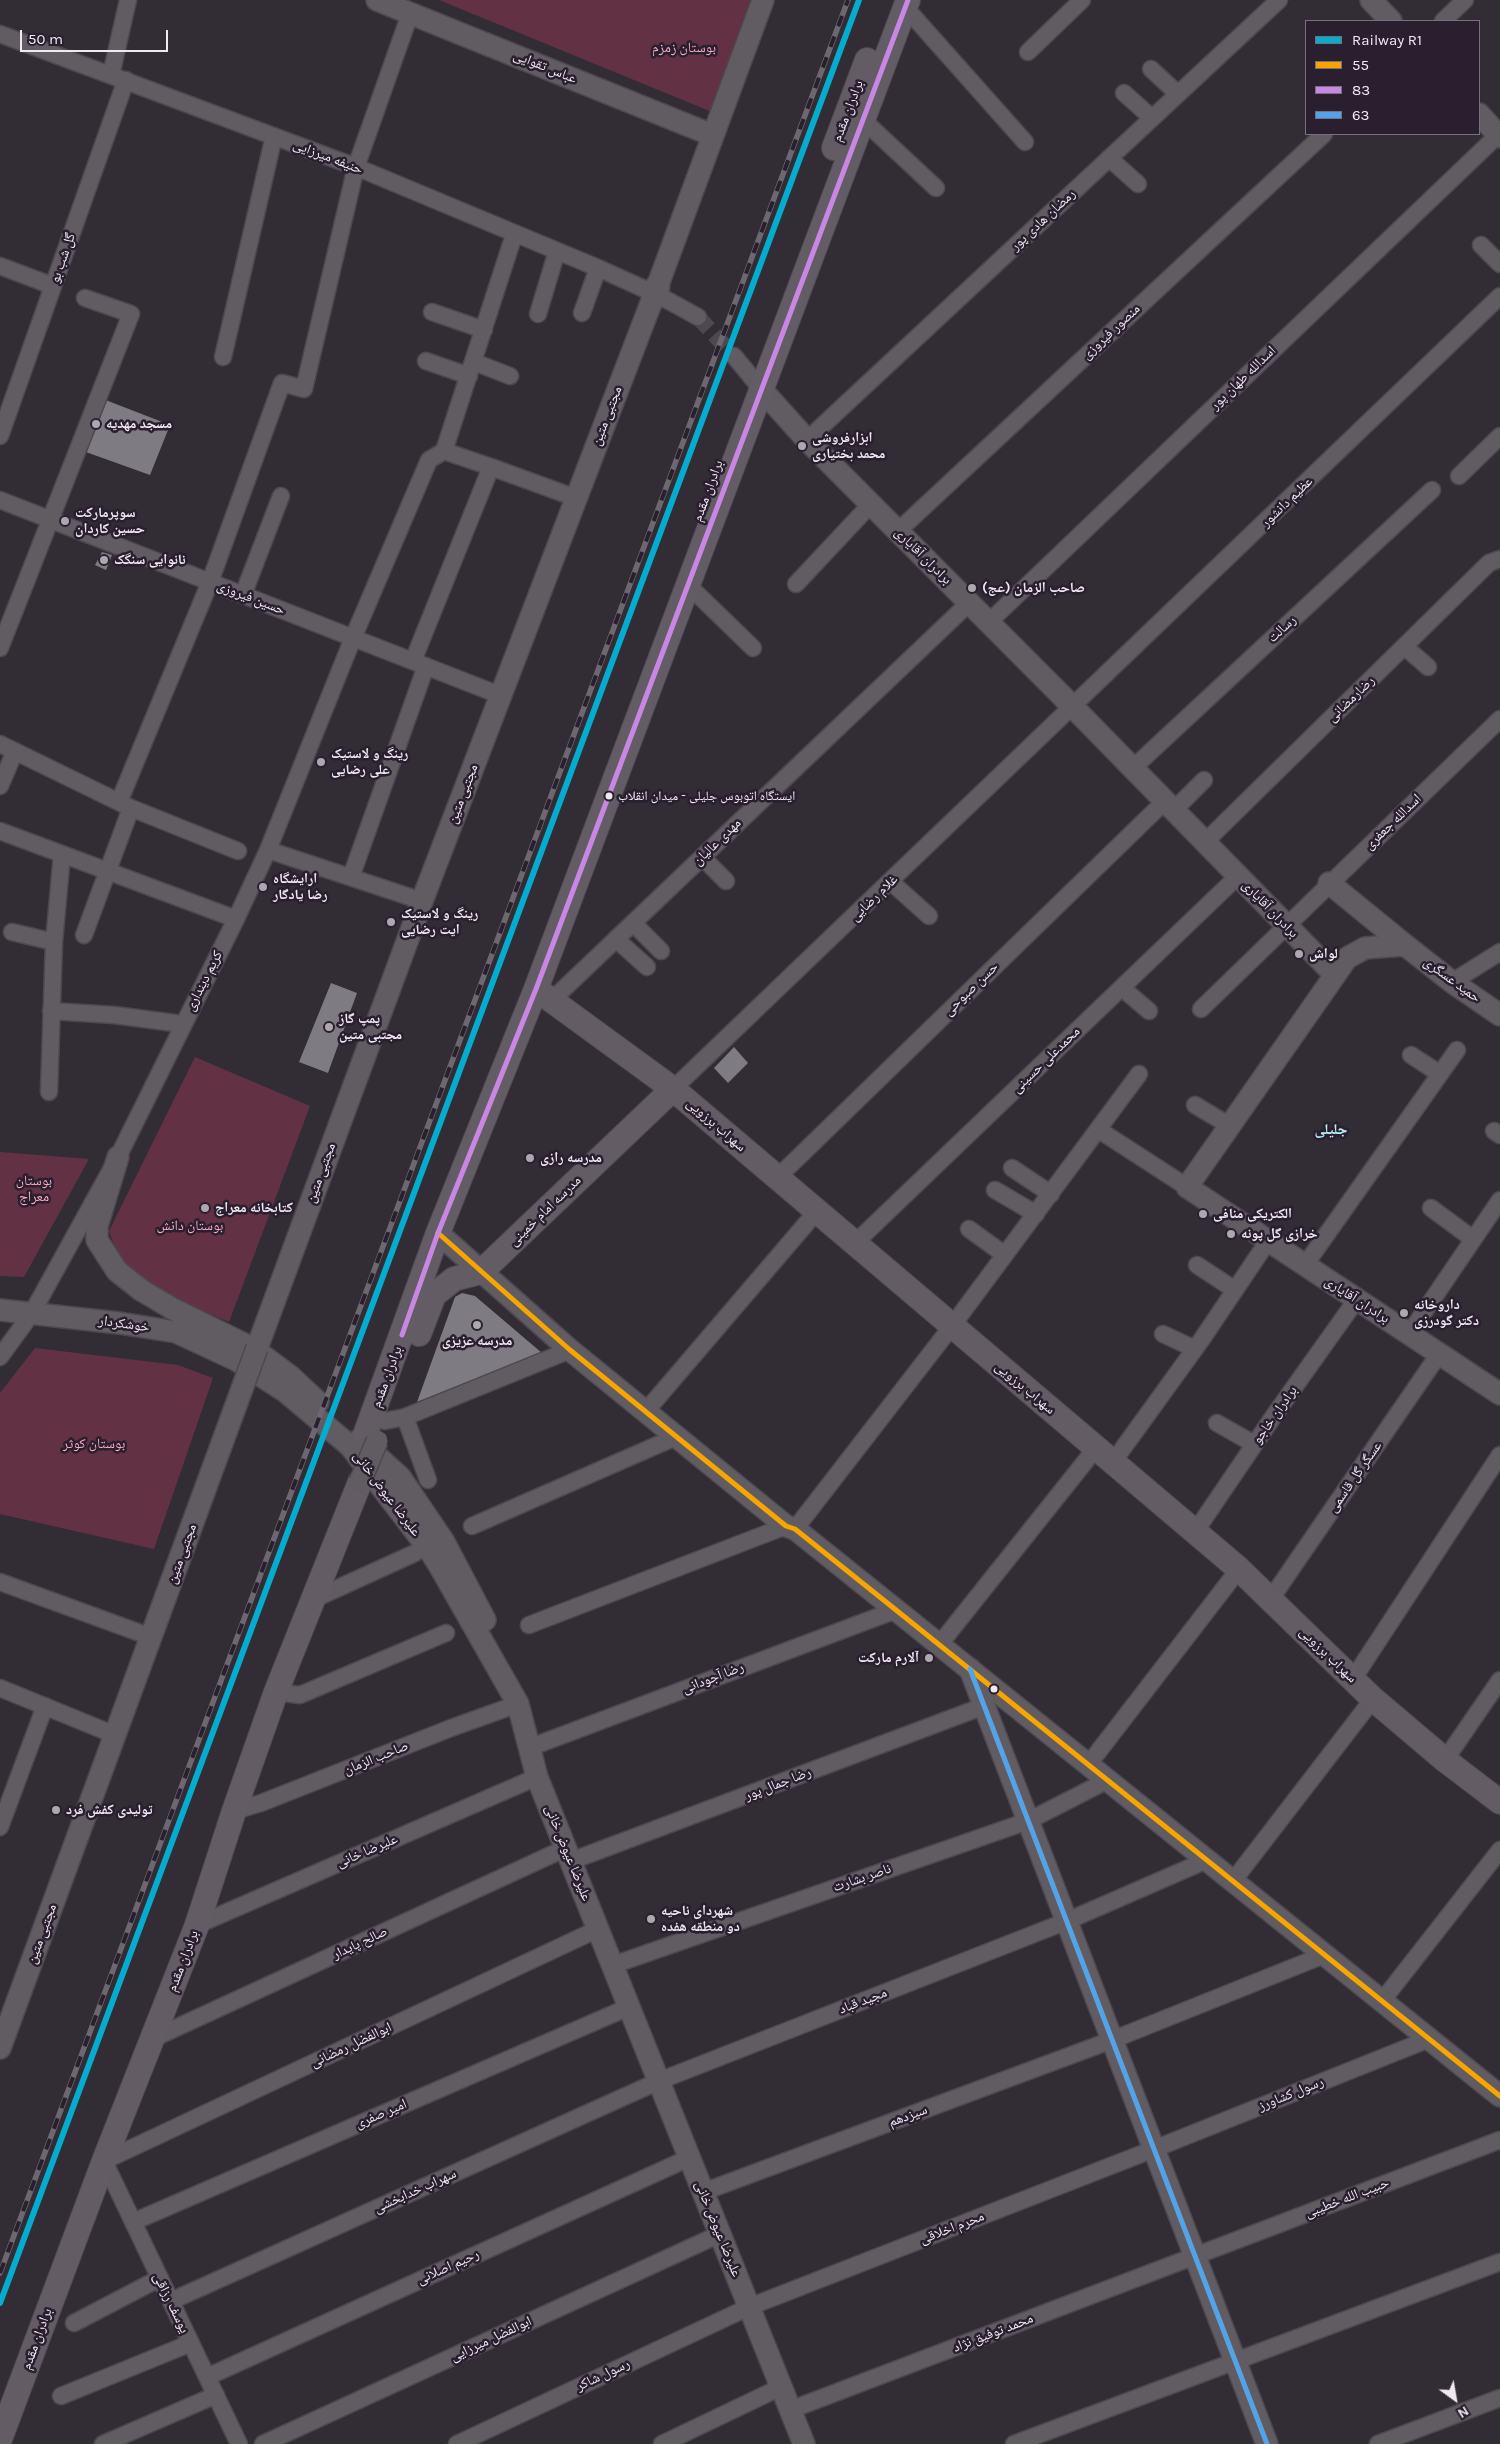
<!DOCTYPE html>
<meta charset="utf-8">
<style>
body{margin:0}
#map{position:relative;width:1500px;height:2444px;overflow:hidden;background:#322c34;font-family:Karla,sans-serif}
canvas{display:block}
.legend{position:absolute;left:1305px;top:20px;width:175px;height:115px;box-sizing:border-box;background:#291f2e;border:1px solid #79707d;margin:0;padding:6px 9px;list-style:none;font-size:15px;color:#f0e9f3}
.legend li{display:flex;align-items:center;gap:10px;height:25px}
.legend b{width:25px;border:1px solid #79707d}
.north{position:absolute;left:1430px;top:2374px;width:50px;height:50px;-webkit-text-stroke:4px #291f2e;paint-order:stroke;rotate:148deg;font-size:14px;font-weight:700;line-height:20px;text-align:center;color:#f0e9f3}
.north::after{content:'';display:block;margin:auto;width:18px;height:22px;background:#f0e9f3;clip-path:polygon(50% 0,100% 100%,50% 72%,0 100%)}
.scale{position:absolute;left:20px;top:30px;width:148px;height:22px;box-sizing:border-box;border:2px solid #f0e9f3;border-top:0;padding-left:6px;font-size:15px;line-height:18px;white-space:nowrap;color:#f0e9f3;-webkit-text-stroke:4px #291f2e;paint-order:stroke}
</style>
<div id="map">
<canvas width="1500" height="2444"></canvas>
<ul class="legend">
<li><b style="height:6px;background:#06acd0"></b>Railway R1</li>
<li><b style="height:6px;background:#f7a600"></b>55</li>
<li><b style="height:6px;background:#c787e3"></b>83</li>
<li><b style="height:6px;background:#53a3e8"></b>63</li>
</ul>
<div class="north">N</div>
<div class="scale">50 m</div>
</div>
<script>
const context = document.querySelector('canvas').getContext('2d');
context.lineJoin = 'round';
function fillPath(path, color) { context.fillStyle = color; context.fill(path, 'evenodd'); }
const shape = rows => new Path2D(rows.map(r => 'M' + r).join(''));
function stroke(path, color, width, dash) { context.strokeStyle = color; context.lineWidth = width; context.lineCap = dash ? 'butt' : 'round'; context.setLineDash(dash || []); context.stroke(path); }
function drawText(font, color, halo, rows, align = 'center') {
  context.font = font + ' Karla,"Noto Naskh Arabic",sans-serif'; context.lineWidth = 5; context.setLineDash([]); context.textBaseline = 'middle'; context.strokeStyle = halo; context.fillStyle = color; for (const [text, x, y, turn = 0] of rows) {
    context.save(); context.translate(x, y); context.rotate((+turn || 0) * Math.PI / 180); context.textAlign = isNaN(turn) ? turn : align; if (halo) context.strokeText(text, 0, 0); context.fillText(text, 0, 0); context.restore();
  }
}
const green = shape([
 [439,0,754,0,712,112],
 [195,1057,310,1106,229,1322,153,1290,119,1260,109,1231],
 [0,1152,89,1159,24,1277,0,1276],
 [35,1348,178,1365,213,1378,154,1549,0,1514,0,1393]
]);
const building = shape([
 [103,399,170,425,150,475,83,451],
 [102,552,112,555,106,570,95,565],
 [331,983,357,993,328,1073,299,1062],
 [734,1047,748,1063,728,1083,714,1068],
 [462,1293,475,1296,542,1353,417,1402,455,1297]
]);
const minorTunnel = shape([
 [698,317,734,356]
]);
const minor = shape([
 [911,1,905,7,1025,142],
 [1443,21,1465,0],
 [0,34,356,167,598,268,651,292],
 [1028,52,1082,0],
 [1151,69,1178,94],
 [111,75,128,0],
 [1124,93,1152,118],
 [862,119,936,188],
 [1109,158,1138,184],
 [1481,245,1500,264],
 [0,266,53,286],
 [658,295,698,317],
 [432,312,484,330],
 [582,313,598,268],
 [538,314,557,251],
 [734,356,762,390],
 [223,357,274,136],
 [426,361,469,376],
 [474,362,510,376],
 [0,436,126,80],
 [807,440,1279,0],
 [444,451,514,235],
 [491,467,576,498],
 [1459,476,1500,436],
 [0,500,502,696],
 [898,531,1324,134],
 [796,584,871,504],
 [688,585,753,648],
 [243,595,281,496],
 [989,622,1500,133],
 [1405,647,1428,667],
 [0,648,131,314,85,298],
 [413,661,491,467,444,451],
 [0,744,131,808,238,851],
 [1133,768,1432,490],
 [0,786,15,751],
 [119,802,210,582,282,383,304,389,356,167,410,14],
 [1174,810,1204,780],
 [0,831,236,919],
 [1205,842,1489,563,1500,559],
 [268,850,422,901],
 [702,857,726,881],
 [351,877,426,666],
 [891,882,929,916],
 [633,923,661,951],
 [12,932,54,942],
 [84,935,131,808],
 [616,939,647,967],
 [1452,982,1500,952],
 [1122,988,1149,1011],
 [552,1000,969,603],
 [1201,1009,1500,719],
 [51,1011,114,1015,182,1024],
 [1411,1055,1440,1074],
 [673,1089,1500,296],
 [49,1092,54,942,62,854],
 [1195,1105,1230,1126],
 [1099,1130,1187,1187],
 [1494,1131,1500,1135],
 [1012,1168,1051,1194],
 [777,1178,1165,801],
 [995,1190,1036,1214],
 [1431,1208,1473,1239],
 [969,1229,1005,1255],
 [855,1243,1238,876],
 [1197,1265,1235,1290],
 [1305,1265,1457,1050],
 [1163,1334,1195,1349],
 [1409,1334,1500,1200],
 [0,1357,32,1313,118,1157,236,919,268,850,353,638,429,460,444,451],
 [646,1411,817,1211],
 [405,1417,428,1480],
 [385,1421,405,1417,570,1350],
 [1217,1423,1254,1444],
 [1113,1462,1202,1339,1268,1241],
 [472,1526,678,1436],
 [795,1529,952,1326,1139,1074],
 [1195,1532,1273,1417,1357,1299],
 [0,1582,151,1637],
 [312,1600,415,1553],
 [1270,1600,1439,1354],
 [529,1625,786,1526],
 [939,1645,1096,1448],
 [1353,1679,1500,1455],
 [0,1688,115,1735],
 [276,1692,300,1695,446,1633],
 [531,1747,896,1610],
 [1445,1760,1500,1680],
 [1088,1765,1239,1569],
 [234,1811,261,1803,451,1728,518,1704],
 [0,1827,45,1706],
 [571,1861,984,1706],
 [1233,1881,1373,1699],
 [197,1925,537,1777],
 [613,1965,1028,1821,1108,1780],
 [1382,2001,1500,1850],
 [154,2038,566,1848],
 [703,2192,1112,2040,1324,1955],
 [133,2222,629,2007],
 [171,2301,659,2081,1067,1921,1207,1860],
 [74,2323,160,2278],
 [207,2377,689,2158],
 [61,2396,191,2343],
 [790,2410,1500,2140],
 [103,2444,216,2395],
 [239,2444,104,2161,598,1929],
 [263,2444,720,2234],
 [457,2444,749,2307,1154,2149,1429,2039],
 [662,2444,781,2387],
 [1014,2444,1500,2262],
 [1378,2444,1500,2398]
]);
const tertiary = shape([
 [377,0,712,135],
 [1371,0,1391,21],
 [1479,114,1500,137],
 [651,293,659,282,763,0],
 [762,390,807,440,1073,707,1334,974],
 [1329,883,1405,945],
 [1500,1015,1452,982,1405,945,1365,948,1347,958,1187,1187,1500,1394],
 [118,1157,97,1226,97,1240,117,1271,141,1290,173,1309,242,1343,266,1358,290,1376,318,1402],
 [438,1233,570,1350,786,1526,795,1529,896,1610,1500,2096],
 [0,1310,119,1323,176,1332,236,1360,286,1392,350,1446,428,1548,439,1565,518,1704,537,1777,804,2444],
 [257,1348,422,901,651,303,658,295,659,282],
 [359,1440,400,1477,444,1542,485,1620],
 [970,1669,1267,2444],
 [0,2048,243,1386]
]);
const secondary = shape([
 [834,148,867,60],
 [536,989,673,1089,1239,1569,1373,1699,1445,1760,1500,1802],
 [419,1334,434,1295,454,1279,481,1272,673,1089],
 [365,1435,438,1233,536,989,908,0],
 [0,2439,104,2161,197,1925,234,1811,276,1692,360,1482]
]);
const rail = shape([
 [0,2273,848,0]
]);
const tertiaryBridge = shape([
 [243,1386,257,1348],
 [360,1482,377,1441]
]);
const bus1 = shape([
 [438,1233,570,1350,786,1526,795,1529,896,1610,1500,2096]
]);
const bus2 = shape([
 [402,1335,438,1233,536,989,908,0]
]);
const bus3 = shape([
 [970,1669,1267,2444]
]);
const rail1 = shape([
 [0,2303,859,0]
]);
const markers = [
 [96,424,5,"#aea7b0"],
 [802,446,5,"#aea7b0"],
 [65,521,5,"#aea7b0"],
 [104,560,5,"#aea7b0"],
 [972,588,5,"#aea7b0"],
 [321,762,5,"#aea7b0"],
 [609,796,4.5,"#f0e9f3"],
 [263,887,5,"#aea7b0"],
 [391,922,5,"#aea7b0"],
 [1299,954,5,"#aea7b0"],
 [329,1027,5,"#aea7b0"],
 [530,1158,5,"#aea7b0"],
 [205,1208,5,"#aea7b0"],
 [1203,1214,5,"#aea7b0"],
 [1231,1234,5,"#aea7b0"],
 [1404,1313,5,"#aea7b0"],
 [477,1325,5,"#aea7b0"],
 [929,1658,5,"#aea7b0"],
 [994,1689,4.5,"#f0e9f3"],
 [56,1810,5,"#aea7b0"],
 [651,1919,5,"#aea7b0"]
];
const busNames = [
 ["ایستگاه اتوبوس جلیلی - میدان انقلاب",618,796]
];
const parkNames = [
 ["بوستان زمزم",684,48],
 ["بوستان",34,1181],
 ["معراج",34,1197],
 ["بوستان دانش",190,1226],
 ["بوستان کوثر",94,1444]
];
const streetNames = [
 ["عباس تقوایی",545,67,22],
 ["برادران مقدم",848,111,-69],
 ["حنیفه میرزایی",328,157,21],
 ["رمضان هادی پور",1043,220,-43],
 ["گل شب بو",63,258,-71],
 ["منصور فیروزی",1111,332,-43],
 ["اسدالله طهان پور",1243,378,-44],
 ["مجتبی متین",607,416,-69],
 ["برادران مقدم",708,491,-70],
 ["عظیم دانشور",1287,502,-44],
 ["برادران آقایاری",923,556,45],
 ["حسین فیروزی",251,598,21],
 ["رسالت",1282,629,-43],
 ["رضارمضانی",1351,699,-44],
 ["مجتبی متین",463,794,-69],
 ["اسدالله جعفری",1393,822,-44],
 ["مهدی عالیان",717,842,-44],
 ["غلام رضایی",874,898,-44],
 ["برادران آقایاری",1270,909,46],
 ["حمید عسگری",1452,980,36],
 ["کریم دینداری",204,981,-63],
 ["حسن صبوحی",971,989,-44],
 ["محمدعلی حسینی",1046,1060,-44],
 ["سهراب برزویی",716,1125,41],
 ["مجتبی متین",321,1173,-70],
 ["مدرسه امام خمینی",545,1211,-44],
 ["برادران آقایاری",1357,1300,33],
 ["خوشکردار",124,1324,8],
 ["برادران مقدم",387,1377,-70],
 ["سهراب برزویی",1025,1388,40],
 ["برادران خاجو",1275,1415,-55],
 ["عسگر گل قاسمی",1355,1477,-55],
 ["علیرضا عیوض خانی",387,1494,53],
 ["مجتبی متین",182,1554,-70],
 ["سهراب برزویی",1328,1655,44],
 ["رضا آجودانی",713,1678,-21],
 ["صاحب الزمان",376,1758,-22],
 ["رضا جمال پور",778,1784,-21],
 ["علیرضا خانی",367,1851,-23],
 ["علیرضا عیوض خانی",568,1853,68],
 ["ناصر بشارت",862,1878,-19],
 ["مجتبی متین",42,1934,-70],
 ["صالح پایدار",360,1943,-25],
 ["برادران مقدم",183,1961,-69],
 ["مجید قباد",863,2001,-21],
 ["ابوالفضل رمضانی",351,2045,-25],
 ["رسول کشاورز",1291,2094,-22],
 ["امیر صفری",381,2114,-23],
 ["سیزدهم",908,2116,-20],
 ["سهراب خدابخشی",415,2191,-24],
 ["حبیب‌ الله خطیبی",1347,2198,-21],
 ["محرم اخلاقی",952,2228,-21],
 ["علیرضا عیوض خانی",718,2229,68],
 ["رحیم اصلانی",448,2267,-24],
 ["یوسف رزاقی",171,2303,64],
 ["محمد توفیق ‌نژاد",993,2333,-21],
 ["برادران مقدم",37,2339,-70],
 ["ابوالفضل میرزایی",491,2339,-25],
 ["رسول شاکر",603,2375,-25]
];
const poiNames = [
 ["مسجد مهدیه",106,424],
 ["ابزارفروشی",812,438],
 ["محمد بختیاری",812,454],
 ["سوپرمارکت",75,513],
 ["حسین کاردان",75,529],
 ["نانوایی سنگک",114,560],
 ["صاحب الزمان (عج)",982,588],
 ["رینگ و لاستیک",331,754],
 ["علی رضایی",331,770],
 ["ارایشگاه",273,879],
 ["رضا یادگار",273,895],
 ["رینگ و لاستیک",401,914],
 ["ایت رضایی",401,930],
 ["لواش",1309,954],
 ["پمپ گاز",339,1019],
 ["مجتبی متین",339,1035],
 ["مدرسه رازی",540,1158],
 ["کتابخانه معراج",215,1208],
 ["الکتریکی منافی",1213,1214],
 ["خرازی گل پونه",1241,1234],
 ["داروخانه",1414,1305],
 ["دکتر گودرزی",1414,1321],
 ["مدرسه عزیزی",477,1341,"center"],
 ["آلارم مارکت",919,1658,"right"],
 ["تولیدی کفش فرد",66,1810],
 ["شهردای ناحیه",661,1911],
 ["دو منطقه هفده",661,1927]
];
const neighbourhoodNames = [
 ["جلیلی",1331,1130]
];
fillPath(green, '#623244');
fillPath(building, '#7e7b82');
stroke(minorTunnel, '#4e4851', 16, [16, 8]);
stroke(minor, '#4d484f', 19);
stroke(tertiary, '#4d484f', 24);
stroke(secondary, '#4d484f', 26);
stroke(minor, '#615c62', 16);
stroke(tertiary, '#615c62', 21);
stroke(secondary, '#635c64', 24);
stroke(rail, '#6d686f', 5.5);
stroke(rail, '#291f2e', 4, [11]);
stroke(tertiaryBridge, '#4d484f', 24, []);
stroke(tertiaryBridge, '#615c62', 21);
stroke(bus1, '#f7a600', 5);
stroke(bus2, '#c787e3', 5);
stroke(bus3, '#53a3e8', 5);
stroke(rail1, '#06acd0', 6);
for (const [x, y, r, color] of markers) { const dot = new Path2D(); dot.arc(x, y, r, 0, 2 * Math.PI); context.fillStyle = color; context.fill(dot); stroke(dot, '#291f2e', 2); }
drawText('13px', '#f0e9f3', '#291f2e', busNames, 'left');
drawText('14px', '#feaac5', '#291f2e', parkNames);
drawText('14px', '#f0e9f3', '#291f2e', streetNames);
drawText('bold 14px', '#f0e9f3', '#291f2e', poiNames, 'left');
drawText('bold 15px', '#b5effa', '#291f2e', neighbourhoodNames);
</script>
